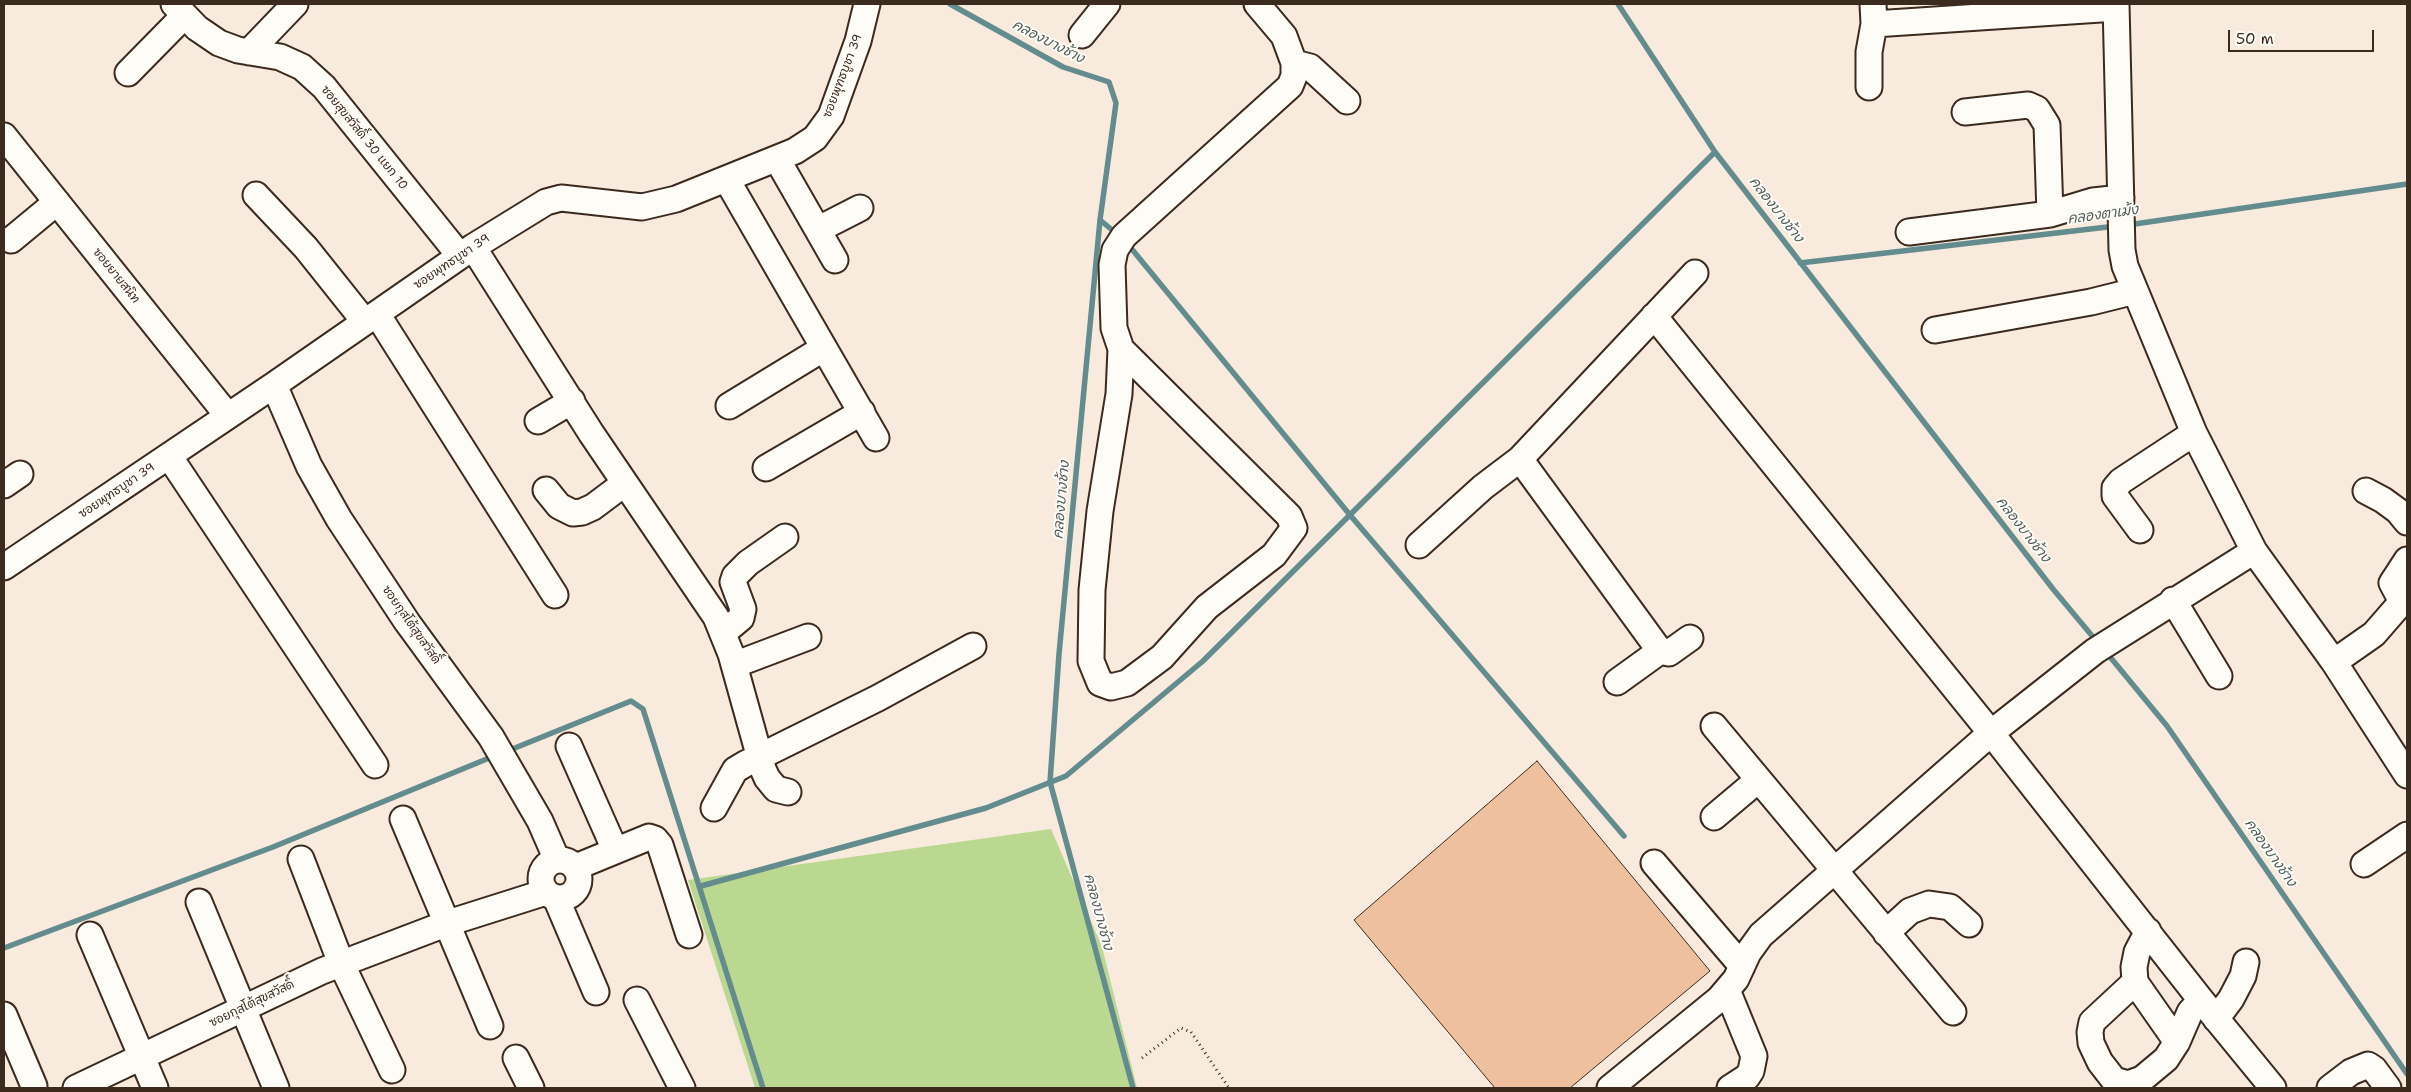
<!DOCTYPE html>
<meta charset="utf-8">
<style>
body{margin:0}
#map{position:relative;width:2411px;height:1092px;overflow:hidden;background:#f8eadc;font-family:"Shantell Sans",sans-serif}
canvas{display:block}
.frame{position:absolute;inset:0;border:5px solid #3b2a1e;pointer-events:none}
.scale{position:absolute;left:2228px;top:30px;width:146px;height:22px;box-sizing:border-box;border:2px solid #3b2a1e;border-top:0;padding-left:6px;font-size:15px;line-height:18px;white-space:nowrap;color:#3b2a1e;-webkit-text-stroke:4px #fdfcf7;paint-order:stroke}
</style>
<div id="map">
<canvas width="2411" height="1092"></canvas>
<div class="frame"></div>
<div class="scale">50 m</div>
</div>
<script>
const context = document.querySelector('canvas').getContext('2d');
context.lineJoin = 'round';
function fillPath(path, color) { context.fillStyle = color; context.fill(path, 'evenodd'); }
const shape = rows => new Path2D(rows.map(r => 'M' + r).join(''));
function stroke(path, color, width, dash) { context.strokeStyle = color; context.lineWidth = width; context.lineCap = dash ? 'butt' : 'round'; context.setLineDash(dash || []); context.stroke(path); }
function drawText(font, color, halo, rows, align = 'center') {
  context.font = font + ' "Shantell Sans","Playpen Sans Thai",sans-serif'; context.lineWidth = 4; context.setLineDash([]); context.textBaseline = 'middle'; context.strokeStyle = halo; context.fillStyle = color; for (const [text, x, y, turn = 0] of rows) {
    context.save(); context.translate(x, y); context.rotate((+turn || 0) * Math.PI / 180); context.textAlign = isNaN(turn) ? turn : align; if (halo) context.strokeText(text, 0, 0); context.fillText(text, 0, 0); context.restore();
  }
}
const green = shape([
 [1051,829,1102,947,1137,1088,755,1088,688,880]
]);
const stream = shape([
 [950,4,1063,67,1109,82,1116,103,1100,220,1059,654,1050,782,1133,1088],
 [1618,4,1715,152,2053,589,2098,643],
 [1100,220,1117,234],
 [2128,225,2407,184],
 [1126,242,1350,515,1624,836],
 [1800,263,2116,226],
 [2106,652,2167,726,2407,1074],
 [505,752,631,701,643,709,763,1088],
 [701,886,986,808,1066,776,1203,661,1715,152],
 [4,948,273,847,494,756]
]);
const building = shape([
 [1537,761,1710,971,1570,1088,1495,1088,1354,920,1537,761]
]);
const path = shape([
 [1142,1058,1181,1028,1191,1032,1229,1088]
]);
const minor = shape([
 [174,4,197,28,219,43,238,50,280,57,302,67,324,87,460,256],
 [2116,4,2122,250,2125,266,2194,433,2254,551,2334,662,2407,775],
 [1874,24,2116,8],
 [1082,35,1107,4],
 [249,52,295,4],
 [1294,63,1310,67,1347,101],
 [128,73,184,16],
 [1869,87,1869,52,1874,24,1873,4],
 [1965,112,2028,105,2037,109,2047,125,2050,214],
 [4,136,228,416],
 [777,159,835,260],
 [727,180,876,438],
 [256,195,306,248,365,322],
 [819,229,860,208],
 [1909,232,2050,214,2093,201,2121,198],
 [11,240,57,202],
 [473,247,591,433,716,617,731,654,763,769,767,778,776,789,788,792],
 [377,314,555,595],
 [1654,316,1991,733,2201,1000,2273,1088],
 [1935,330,2091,302,2135,291],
 [1121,349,1119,394,1100,511,1092,590,1091,661,1100,683,1111,687,1127,683,1162,657,1207,607,1274,555,1294,528,1289,516,1121,349,1114,328,1112,265,1115,250,1124,236,1290,86,1294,76,1294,63,1284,36,1257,4],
 [274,385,309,466,339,519,407,622,491,737,540,821,557,860],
 [729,406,824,348],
 [538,421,572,401],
 [169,456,375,765],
 [1520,459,1660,651,1669,653,1690,638],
 [766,468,862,412],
 [4,485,20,474],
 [546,490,559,506,573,513,582,512,593,507,625,483],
 [2366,491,2383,500,2398,511,2407,522],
 [2140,530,2115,496,2115,488,2121,481,2194,433],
 [1419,545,1483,487,1520,459,1695,273],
 [4,567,274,385,473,247,546,202,561,198,642,207,676,199,795,151,815,138,831,116,858,41,867,4],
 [2405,599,2399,596,2392,583,2407,560],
 [2173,600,2219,676],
 [723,633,741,618,743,609,733,582,735,576,748,563,785,537],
 [2334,662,2374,634,2407,596],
 [734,665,808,637],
 [1617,682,1660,651],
 [1714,726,1953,1012],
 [569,746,615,850],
 [714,808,735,770,745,764,878,698,973,646],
 [1714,817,1758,780],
 [403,819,490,1026],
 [301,859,341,963,392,1070],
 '541 879a19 19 0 1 1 38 0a19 19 0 1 1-38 0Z',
 [1654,863,1742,966],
 [2364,864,2407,835],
 [576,867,649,837,655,839,660,845,689,935],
 [556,898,596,992],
 [199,902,276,1088],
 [2148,931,2137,952,2134,967,2135,982,2092,1022,2090,1032,2091,1043,2100,1062,2114,1080,2128,1084,2142,1079,2166,1059,2177,1042,2190,1012,2201,1000],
 [1886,933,1910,911,1929,904,1950,907,1969,924],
 [90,935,155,1088],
 [2135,982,2177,1042],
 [1727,990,1754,1056,1751,1071,1747,1077,1730,1088],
 [637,1000,682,1088],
 [4,1015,34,1086],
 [2216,1019,2231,999,2243,976,2246,962],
 [516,1058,531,1088],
 [76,1088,322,971,448,923,546,892],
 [1610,1088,1719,999,1736,979,1748,953,1761,935,1991,733,2095,651,2254,551],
 [2330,1088,2351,1072,2368,1065,2374,1069,2388,1088]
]);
const streetNames = [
 ["ซอยพุทธบูชา 39",843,76,-69],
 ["ซอยสุขสวัสดิ์ 30 แยก 10",364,138,51],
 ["ซอยพุทธบูชา 39",452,262,-34],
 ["ซอยยายสนิท",116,276,51],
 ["ซอยพุทธบูชา 39",117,491,-34],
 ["ซอยกุสโต้สุขสวัสดิ์",411,625,55],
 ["ซอยกุสโต้สุขสวัสดิ์",252,1004,-26]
];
const waterNames = [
 ["คลองบางช้าง",1048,42,27],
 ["คลองบางช้าง",1776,210,52],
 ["คลองตาเม้ง",2103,215,-8],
 ["คลองบางช้าง",1062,500,-85],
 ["คลองบางช้าง",2023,530,52],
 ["คลองบางช้าง",2270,853,55],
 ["คลองบางช้าง",1098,912,75]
];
fillPath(green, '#bad890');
stroke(stream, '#638c8f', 5.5);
fillPath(building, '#eec09e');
stroke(building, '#3b2a1e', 1);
stroke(minor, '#3b2a1e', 29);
stroke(path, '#3b2a1e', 3, [1, 4]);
stroke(minor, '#fdfcf7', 25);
drawText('12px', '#3b2a1e', '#fdfcf7', streetNames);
drawText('italic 14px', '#4f5b57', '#fdfcf7', waterNames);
</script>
